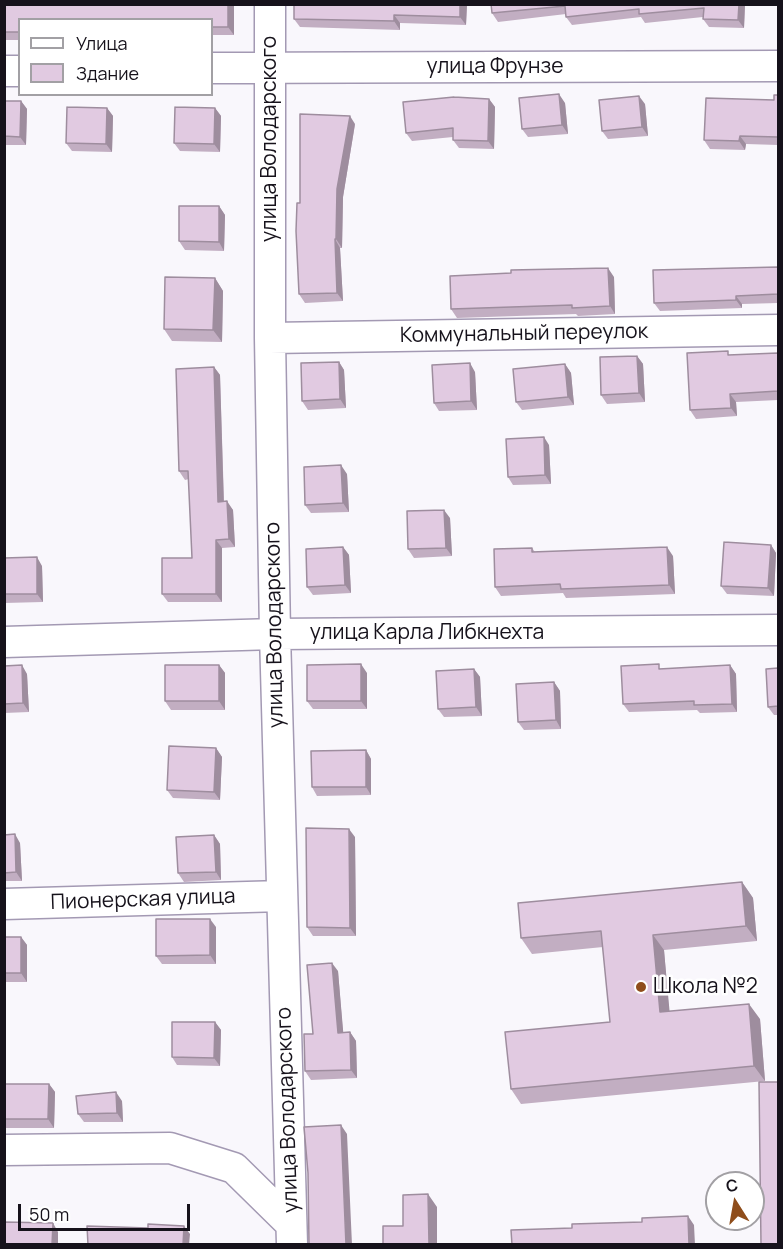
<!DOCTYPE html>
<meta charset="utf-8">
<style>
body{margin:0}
#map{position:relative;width:783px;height:1249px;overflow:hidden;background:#f9f7fc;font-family:Manrope,sans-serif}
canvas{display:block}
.frame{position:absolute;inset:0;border:6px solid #16121b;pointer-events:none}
.legend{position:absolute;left:18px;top:18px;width:195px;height:78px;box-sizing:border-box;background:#fff;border:2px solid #a2a0a4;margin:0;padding:8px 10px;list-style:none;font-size:18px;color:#16121b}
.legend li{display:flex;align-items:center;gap:12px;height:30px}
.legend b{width:30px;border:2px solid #a2a0a4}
.north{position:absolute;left:705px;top:1171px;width:60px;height:60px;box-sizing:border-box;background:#fff;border:2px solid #a2a0a4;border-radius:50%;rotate:349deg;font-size:16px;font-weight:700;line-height:24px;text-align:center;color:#16121b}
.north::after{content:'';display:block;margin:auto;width:21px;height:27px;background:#8f4d1b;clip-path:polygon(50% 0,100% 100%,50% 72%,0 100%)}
.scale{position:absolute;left:18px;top:1204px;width:172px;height:27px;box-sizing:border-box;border:3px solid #16121b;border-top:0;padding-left:8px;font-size:18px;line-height:21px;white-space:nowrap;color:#16121b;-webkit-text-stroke:4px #fff;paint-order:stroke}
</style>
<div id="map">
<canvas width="783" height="1249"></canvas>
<div class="frame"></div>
<ul class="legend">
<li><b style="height:8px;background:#fff"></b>Улица</li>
<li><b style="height:16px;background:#e1cae1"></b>Здание</li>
</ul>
<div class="north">С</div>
<div class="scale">50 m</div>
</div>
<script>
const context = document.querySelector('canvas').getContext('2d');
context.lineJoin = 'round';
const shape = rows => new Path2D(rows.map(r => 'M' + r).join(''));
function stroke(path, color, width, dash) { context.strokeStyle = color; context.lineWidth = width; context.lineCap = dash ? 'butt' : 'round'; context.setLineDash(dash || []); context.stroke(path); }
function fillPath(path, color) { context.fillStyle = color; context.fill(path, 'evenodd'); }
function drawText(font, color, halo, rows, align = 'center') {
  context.font = font + ' Manrope,sans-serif'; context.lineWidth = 5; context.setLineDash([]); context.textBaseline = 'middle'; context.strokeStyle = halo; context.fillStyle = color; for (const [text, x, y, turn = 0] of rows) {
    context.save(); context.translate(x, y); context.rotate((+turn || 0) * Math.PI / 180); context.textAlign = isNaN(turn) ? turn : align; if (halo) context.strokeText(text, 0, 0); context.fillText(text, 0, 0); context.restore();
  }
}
const minor = shape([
 [270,4,270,338,275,634,292,1244],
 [212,68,778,66],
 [4,71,20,71],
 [270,338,778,330],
 [4,642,275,634,778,630],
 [4,904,282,896],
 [4,1150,170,1148,234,1168,291,1224]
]);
const wall = shape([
 [4,4,234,4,234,35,212,35,212,20,20,20,20,40,4,40],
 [467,4,466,25,400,23,400,30,300,27,294,19],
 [491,4,745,4,744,28,709,27,703,19,703,17,645,23,641,17,572,25,566,17,566,14,498,22,492,13],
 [778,95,778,145,746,144,745,150,710,149,704,140,774,100],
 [489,99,495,107,494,149,459,148,453,140,453,137,412,141,406,133],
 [4,101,21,101,27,109,26,145,4,145],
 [565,103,568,134,528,137,522,129],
 [645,104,648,136,608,139,602,131],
 [107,108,113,116,112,152,72,151,66,143],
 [215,108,221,116,220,152,180,151,174,143],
 [355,124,343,197,342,248,340,248,343,301,305,303,299,294,300,203],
 [219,206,225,215,224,251,185,250,179,241],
 [778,267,778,303,742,304,742,308,660,311,654,303],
 [614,277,615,314,578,316,576,314,457,318,451,309],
 [215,278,223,291,222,342,172,341,164,329],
 [778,353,778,400,736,402,737,416,696,419,690,410,731,355],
 [637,356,643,364,645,402,607,404,601,395],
 [339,362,344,370,346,408,308,410,302,401],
 [565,364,571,373,574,405,522,410,516,402],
 [214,367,220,375,224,501,233,510,235,547,222,548,222,602,168,602,162,594,192,558,189,479,185,480,179,471],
 [475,372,477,410,439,411,434,403],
 [549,445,551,484,513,485,508,477],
 [347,474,349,512,311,513,305,505],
 [450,518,452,556,414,558,408,549],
 [771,545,776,553,774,596,727,594,721,586],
 [343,547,349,555,351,593,313,595,307,587],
 [532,548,535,552,673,556,675,594,566,598,563,593,501,596,495,587],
 [4,558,42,566,43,602,4,603],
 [219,665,225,673,225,710,171,710,165,701],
 [730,665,736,674,737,712,700,713,697,710,629,712,623,704,662,669],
 [4,666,27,674,29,712,4,713],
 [778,668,778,715,774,715,768,707],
 [474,669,480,677,482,716,444,717,438,709],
 [367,673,367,709,313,709,307,701],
 [554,682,560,691,561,729,524,730,518,722],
 [216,748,222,757,220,800,173,798,167,790],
 [366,750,371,759,371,795,317,796,312,787],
 [4,835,20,843,22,881,4,881],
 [214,835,220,844,221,880,184,882,178,873],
 [355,837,356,936,313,936,307,927],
 [742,882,753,898,757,941,664,950,669,1011,760,1019,765,1081,521,1104,511,1089,610,1022,603,947,532,954,521,938],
 [216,927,216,964,162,964,156,956],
 [4,937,21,937,27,945,27,982,4,982],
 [338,971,343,1033,350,1032,356,1041,357,1078,311,1080,305,1071,313,1034],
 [215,1022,221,1030,220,1066,177,1065,172,1057],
 [4,1084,49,1084,55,1092,54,1128,4,1128],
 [122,1101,123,1122,84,1122,78,1114]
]);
const shadedWall = shape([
 [228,4,234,4,234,35,228,27],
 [460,4,467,4,466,25,460,17],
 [739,4,745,4,744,28,738,20],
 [394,15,400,23,400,30,394,21],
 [559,94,565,103,568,134,562,125],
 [639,96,645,104,648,136,642,127],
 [489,99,495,107,494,149,488,141],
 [21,101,27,109,26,145,20,137],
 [107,108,113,116,112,152,106,144],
 [215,108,221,116,220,152,214,144],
 [350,116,355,124,343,197,342,248,336,239,337,189],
 [740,136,746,144,745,150,739,141],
 [219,206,225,215,224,251,219,242],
 [335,239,340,248,343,301,337,293],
 [608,268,614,277,615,314,610,306],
 [215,278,223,291,222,342,213,330],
 [736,296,742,304,742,308,736,300],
 [637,356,643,364,645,402,639,393],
 [339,362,344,370,346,408,340,399],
 [470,363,475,372,477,410,471,401],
 [565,364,571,373,574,405,568,397],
 [214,367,220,375,224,510,218,502],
 [730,394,736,402,737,416,731,408],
 [544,437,549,445,551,484,545,475],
 [341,465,347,474,349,512,343,503],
 [227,501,233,510,235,547,229,539],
 [444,510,450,518,452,556,446,548],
 [216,540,222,548,222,602,216,594],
 [771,545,776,553,774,596,768,588],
 [343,547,349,555,351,593,345,585],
 [667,547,673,556,675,594,669,585],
 [37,557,42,566,43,602,37,594],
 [361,664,367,673,367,709,361,701],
 [22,665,27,674,29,712,23,703],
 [219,665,225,673,225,710,219,701],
 [730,665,736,674,737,712,732,704],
 [474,669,480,677,482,716,476,707],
 [554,682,560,691,561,729,556,720],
 [216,748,222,757,220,800,214,792],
 [366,750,371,759,371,795,366,787],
 [349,829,355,837,356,936,350,928],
 [15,834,20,843,22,881,16,872],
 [214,835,220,844,221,880,216,872],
 [742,882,753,898,757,941,746,926],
 [210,919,216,927,216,964,210,955],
 [653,935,664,950,671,1027,660,1012],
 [21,937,27,945,27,982,21,973],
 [332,963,338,971,344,1041,338,1033],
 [749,1004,760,1019,765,1081,754,1066],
 [215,1022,221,1030,220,1066,214,1058],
 [350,1032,356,1041,357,1078,351,1070],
 [49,1084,55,1092,54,1128,48,1119],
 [116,1092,122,1101,123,1122,117,1113],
 [341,1125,347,1134,352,1245,346,1245],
 [428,1194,437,1207,437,1245,429,1245],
 [688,1216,694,1225,695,1245,689,1245],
 [53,1223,58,1232,58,1245,52,1245],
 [184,1226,190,1234,189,1245,183,1245]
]);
const building = shape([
 [4,4,228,4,228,27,212,27,212,20,20,20,20,32,4,32,4,4],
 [294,4,460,4,460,17,394,15,394,21,294,19,294,4],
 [491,4,739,4,738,20,703,19,704,8,639,14,639,9,566,17,565,6,492,13,491,4],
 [559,94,562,125,522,129,519,98,559,94],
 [774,95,778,95,778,137,740,136,739,141,704,140,706,98,774,100,774,95],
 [639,96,642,127,602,131,599,100,639,96],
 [454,97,489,99,488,141,453,140,453,128,406,133,403,102,454,97],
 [4,101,21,101,20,137,4,136,4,101],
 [67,107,107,108,106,144,66,143,67,107],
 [175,107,215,108,214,144,174,143,175,107],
 [300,114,350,116,337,189,336,239,335,239,337,293,299,294,296,231,297,203,300,203,300,114],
 [179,206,219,206,219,242,179,241,179,206],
 [778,267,778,294,736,296,736,300,654,303,653,270,778,267],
 [608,268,610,306,572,308,572,305,451,309,450,276,511,273,511,270,608,268],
 [165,277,215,278,213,330,164,329,165,277],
 [728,351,728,355,778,353,778,391,730,394,731,408,690,410,687,353,728,351],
 [637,356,639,393,601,395,600,357,637,356],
 [339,362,340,399,302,401,301,363,339,362],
 [470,363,471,401,434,403,432,365,470,363],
 [565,364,568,397,516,402,513,369,565,364],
 [214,367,218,502,227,501,229,539,216,540,216,594,162,594,162,558,192,558,188,471,179,471,176,369,214,367],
 [544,437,545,475,508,477,506,439,544,437],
 [341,465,343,503,305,505,304,467,341,465],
 [444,510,446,548,408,549,407,511,444,510],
 [724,542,771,545,768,588,721,586,724,542],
 [343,547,345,585,307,587,306,549,343,547],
 [667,547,669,585,561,589,560,584,495,587,494,549,532,548,532,552,667,547],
 [37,557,37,594,4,594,4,558,37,557],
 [361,664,361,701,307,701,307,665,361,664],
 [659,664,659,669,730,665,732,704,694,705,694,701,623,704,621,666,659,664],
 [22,665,23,703,4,704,4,666,22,665],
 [165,665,219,665,219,701,165,701,165,665],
 [778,668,778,706,768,707,766,669,778,668],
 [474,669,476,707,438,709,436,671,474,669],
 [554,682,556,720,518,722,516,684,554,682],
 [169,746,216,748,214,792,167,790,169,746],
 [366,750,366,787,312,787,311,751,366,750],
 [306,828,349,829,350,928,307,927,306,828],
 [15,834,16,872,4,873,4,835,15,834],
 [214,835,216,872,178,873,176,837,214,835],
 [742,882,746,926,653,935,660,1012,749,1004,754,1066,511,1089,505,1032,610,1022,601,931,521,938,518,903,742,882],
 [156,919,210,919,210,955,156,956,156,919],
 [4,937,21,937,21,973,4,973,4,937],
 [332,963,338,1033,350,1032,351,1070,305,1071,304,1034,313,1034,307,965,332,963],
 [172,1022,215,1022,214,1058,172,1057,172,1022],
 [759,1082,778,1082,778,1245,761,1245,759,1082],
 [4,1084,49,1084,48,1119,4,1119,4,1084],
 [116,1092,117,1113,78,1114,76,1096,116,1092],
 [341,1125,346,1245,309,1245,308,1173,304,1127,341,1125],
 [428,1194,429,1245,383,1245,383,1226,403,1226,403,1195,428,1194],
 [688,1216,689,1245,512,1245,511,1230,572,1228,572,1224,642,1222,642,1218,688,1216],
 [4,1222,53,1223,52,1245,4,1245,4,1222],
 [148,1224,184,1226,183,1245,88,1245,87,1226,148,1228,148,1224]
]);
const markers = [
 [641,987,6,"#8f4d1b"]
];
const streetNames = [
 ["улица Фрунзе",495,67],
 ["улица Володарского",270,139,-90],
 ["Коммунальный переулок",524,334,-1],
 ["улица Володарского",275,625,-91],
 ["улица Карла Либкнехта",427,633],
 ["Пионерская улица",143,900,-2],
 ["улица Володарского",288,1110,-92]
];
const poiNames = [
 ["Школа №2",653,987]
];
stroke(minor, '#a399b3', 33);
stroke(minor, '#fff', 30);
fillPath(wall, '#c2aec2');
fillPath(shadedWall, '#9e8d9e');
fillPath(building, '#e1cae1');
stroke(building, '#9e8d9e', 1.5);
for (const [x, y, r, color] of markers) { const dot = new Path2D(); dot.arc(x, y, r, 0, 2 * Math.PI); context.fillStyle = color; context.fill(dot); stroke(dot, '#fff', 2); }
drawText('21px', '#16121b', '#fff', streetNames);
drawText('21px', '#16121b', '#fff', poiNames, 'left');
</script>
